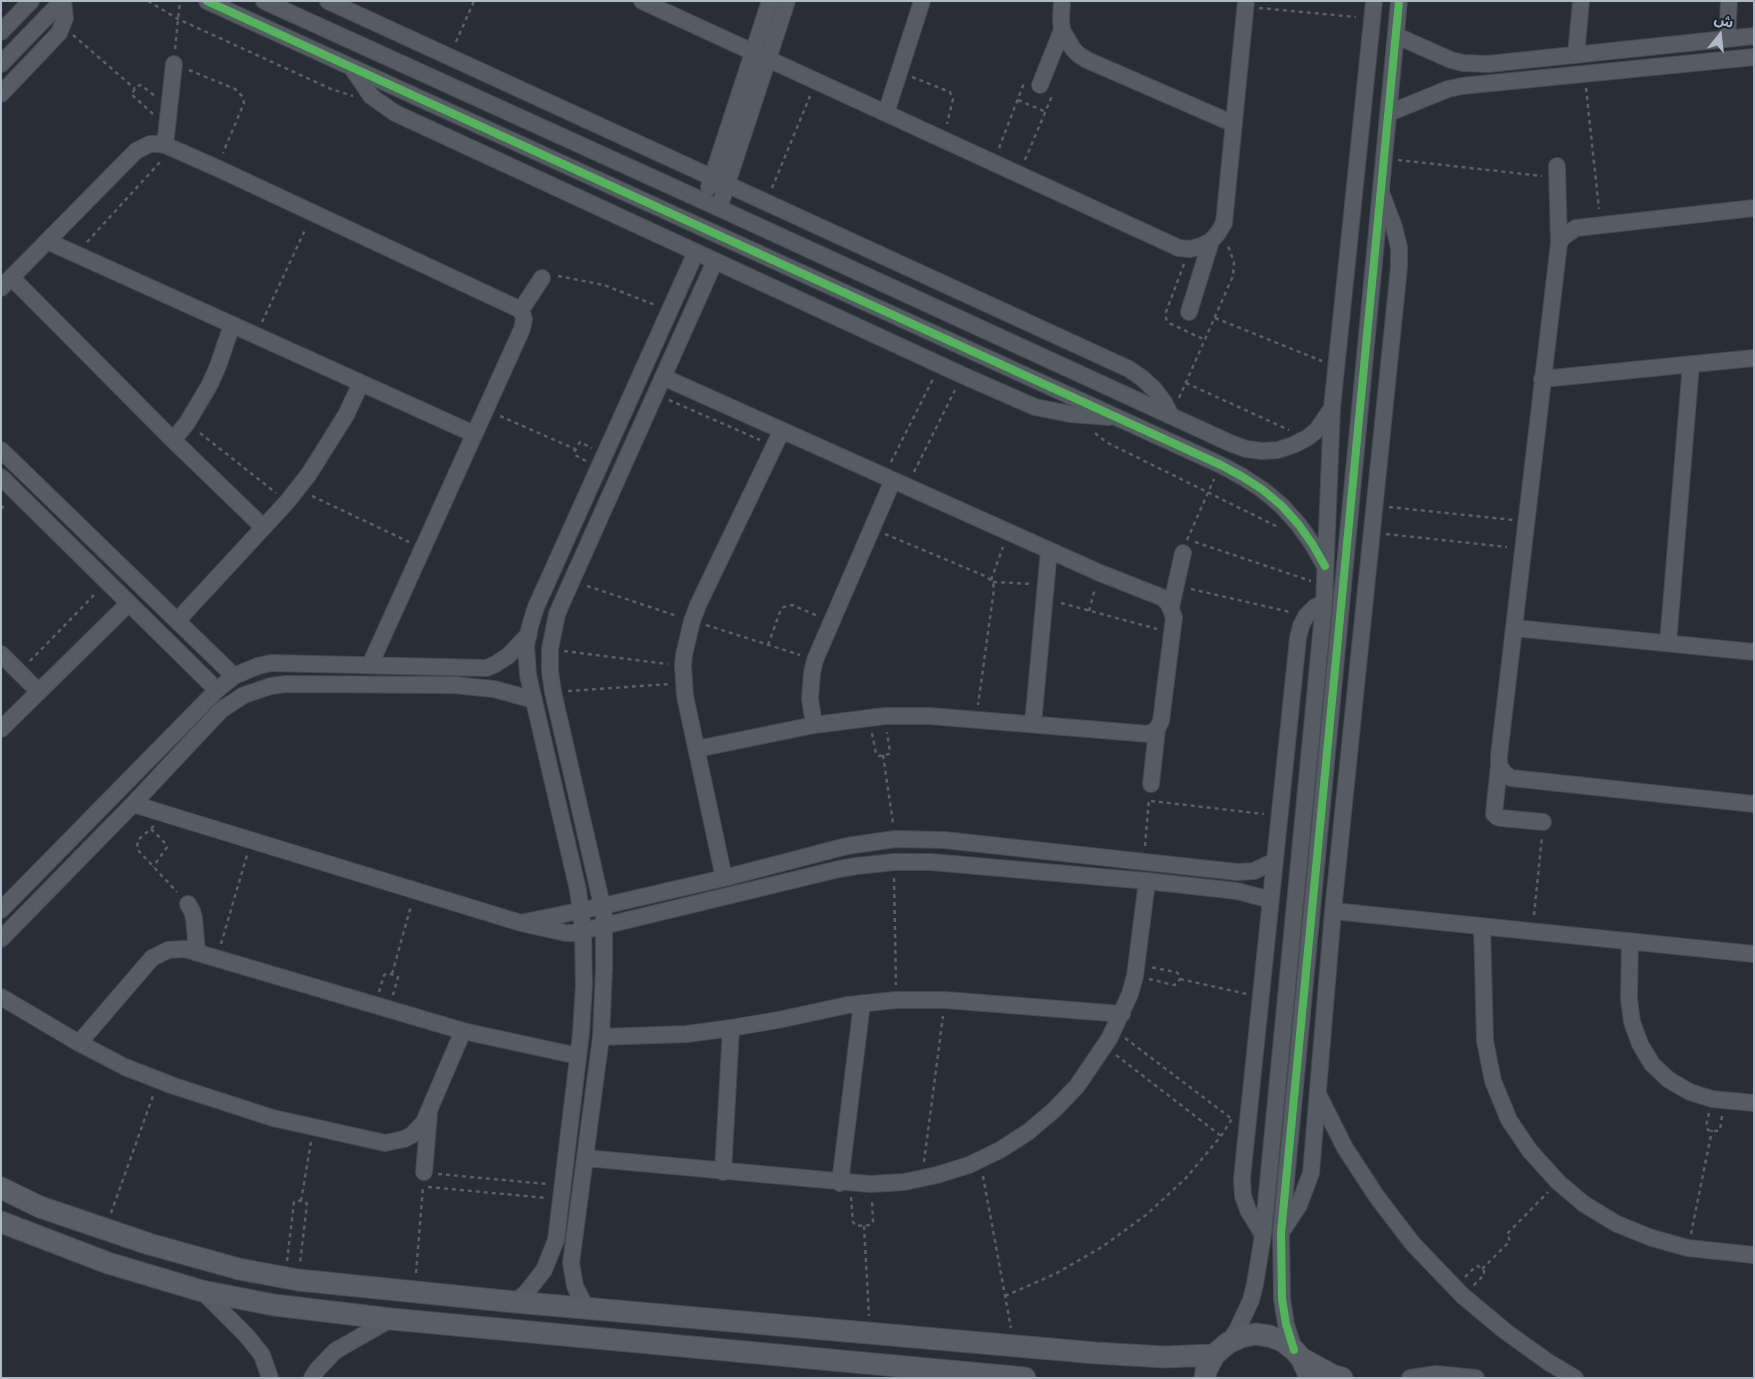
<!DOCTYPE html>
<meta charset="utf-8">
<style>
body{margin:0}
#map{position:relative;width:1755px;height:1379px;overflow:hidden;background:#272e35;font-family:"Noto Sans","Noto Sans Arabic",sans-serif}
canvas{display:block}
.frame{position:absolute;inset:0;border:2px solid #afb9c8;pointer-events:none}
.north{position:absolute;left:1695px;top:10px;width:50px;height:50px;-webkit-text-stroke:4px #1a2430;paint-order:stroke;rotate:16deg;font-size:14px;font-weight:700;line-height:20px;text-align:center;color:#afb9c8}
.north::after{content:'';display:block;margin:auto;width:18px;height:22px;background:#afb9c8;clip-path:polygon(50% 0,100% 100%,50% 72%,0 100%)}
</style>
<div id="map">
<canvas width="1755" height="1379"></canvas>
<div class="frame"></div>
<div class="north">ش</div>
</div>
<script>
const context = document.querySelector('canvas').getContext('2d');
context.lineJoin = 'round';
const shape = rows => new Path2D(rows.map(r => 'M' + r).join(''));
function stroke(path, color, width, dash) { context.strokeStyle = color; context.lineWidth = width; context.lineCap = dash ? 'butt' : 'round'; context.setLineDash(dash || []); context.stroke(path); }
const path = shape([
 [148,1,178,19,331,89,353,96],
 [1259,8,1356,17],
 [73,35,135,89],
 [456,42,474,1],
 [175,49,180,1],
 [189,70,235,89,242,96,244,103,223,153],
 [912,77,950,92,953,99,947,124],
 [1586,88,1599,209],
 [1018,100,1046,112],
 [153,114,131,94,138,86,141,85,155,96],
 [999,148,1024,83],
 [1025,160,1052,96],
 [1398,160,1542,176],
 [772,188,810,96],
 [87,242,161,161],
 [1184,264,1166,312,1166,319,1169,323,1205,340],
 [558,276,604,285,655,305],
 [1215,318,1322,361],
 [262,322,306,228],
 [1186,383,1289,430],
 [1179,398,1233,276,1234,262,1228,246],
 [669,400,760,440],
 [500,416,575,449],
 [200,433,276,493],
 [1095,433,1106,442,1280,528],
 [586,461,575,455,574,452,580,442,592,448],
 [891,462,933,379],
 [914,472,955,390],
 [312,496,409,542],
 [1389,507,1513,520],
 [1,509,6,504],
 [885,534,985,576,993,582,994,589,978,705],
 [1386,534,1507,547],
 [1187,540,1214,479],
 [1195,542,1311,581],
 [991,580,1003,547],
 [993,582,1032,584],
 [587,586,677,616],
 [1191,589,1290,612],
 [1061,603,1157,629],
 [1089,611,1095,588],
 [706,625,800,655],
 [768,645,781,609,784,607,792,605,818,616],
 [564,651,668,664],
 [30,661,96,593],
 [568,691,670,684],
 [872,733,876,754,879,756,889,754,890,752,887,732],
 [883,755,893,823],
 [1151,801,1264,814],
 [154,826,138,840,137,849,177,892],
 [151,829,166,844,167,847,153,867],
 [1145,846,1149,799],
 [894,878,896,985],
 [1534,915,1542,836],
 [221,944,247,855],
 [392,974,411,906],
 [1149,979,1174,985,1177,984,1180,979,1180,975,1176,972,1150,967],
 [1180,979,1247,994],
 [379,992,384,975,388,973,398,977,393,995],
 [1125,1038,1232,1119],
 [1116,1055,1221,1136],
 [1709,1113,1706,1126,1708,1130,1716,1131,1720,1130,1722,1116],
 [924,1162,943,1016],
 [438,1174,547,1184],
 [983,1176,1011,1328],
 [428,1187,547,1198],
 [851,1197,853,1222,856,1226,870,1225,873,1222,872,1199],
 [301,1201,311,1142],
 [111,1213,154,1093],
 [864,1226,869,1316],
 [1691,1234,1712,1130],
 [287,1261,294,1202,296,1200,305,1202,307,1204,300,1263],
 [1482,1269,1510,1241,1507,1234,1548,1192],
 [416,1273,423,1187],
 [1465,1277,1476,1266,1478,1266,1484,1271,1484,1275,1473,1286],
 [1005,1296,1055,1274,1102,1247,1146,1215,1186,1178,1221,1136,1232,1119]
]);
const minor = shape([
 [207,1,1221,465,1243,477,1263,490,1282,506,1299,525,1313,545,1325,566],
 [264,1,719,208,1230,443,1246,449,1262,451,1278,450,1293,445,1307,438,1317,430,1332,408],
 [328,1,1129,369,1142,378,1154,389,1164,402,1171,416],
 [642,1,1179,248,1190,249,1201,246,1211,241,1218,233,1224,223,1246,1],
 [1062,1,1061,19,1062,30,1073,49,1079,55,1087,60,1234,124],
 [1,32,31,1],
 [1397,36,1451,60,1463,63,1488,64,1754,36],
 [1727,39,1729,1],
 [1576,55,1581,1],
 [1,64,62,1],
 [352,68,371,96,395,113,962,375,1035,407,1070,414,1109,417],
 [1040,85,1062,30],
 [1,94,59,33,65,18,63,1],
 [886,113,922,1],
 [1389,113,1448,89,1462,86,1754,57],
 [165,145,174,64],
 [1557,166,1559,243],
 [709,187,770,1],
 [719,208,787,1],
 [1754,208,1576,228,1563,237,1559,243,1499,756,1499,765,1504,773,1511,778,1754,804],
 [47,241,474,434],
 [12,278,173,440,263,527],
 [1,288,136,151,150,144,158,144,165,145,217,168,521,310,524,319,522,329,370,665],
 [521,310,542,278],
 [1189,312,1211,241],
 [663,377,1100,573,1161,597,1168,603,1174,617,1161,721,1157,729,1149,734,930,716,885,716,814,725,697,749],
 [1542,379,1754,358],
 [173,440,187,423,209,386,218,366,232,325],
 [1,450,234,676],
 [1,477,217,690],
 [1171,607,1183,553],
 [177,621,287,502,309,474,346,415,361,383],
 [1514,628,1754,652],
 [1668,643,1691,364],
 [1,654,39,692],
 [1033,724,1049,550],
 [814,725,810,699,812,673,815,660,893,480],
 [1,729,129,603],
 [1499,765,1494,814,1497,817,1501,818,1543,822],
 [1151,784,1157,729],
 [133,804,521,923,566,933,574,933,839,869,857,866,894,862,931,862,1147,881,1237,891,1271,900],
 [724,878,685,696,683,666,684,655,692,621,698,605,782,430],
 [188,904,192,911,194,918,197,952],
 [1,910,217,690,234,676,258,666,271,663,486,668,494,665,508,656,529,634],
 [1333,911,1754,954],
 [525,922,603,906,724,878,847,846,895,839,944,840,1237,872,1254,871,1275,861],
 [1482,926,1485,1041,1493,1081,1509,1120,1530,1151,1558,1182,1584,1204,1617,1224,1652,1238,1688,1248,1754,1255],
 [1,939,133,804,221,710,244,695,271,686,286,684,453,685,494,689,534,700],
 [1630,941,1629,999,1632,1022,1640,1044,1652,1064,1669,1080,1690,1092,1712,1099,1754,1103],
 [1,997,79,1043,125,1067,174,1086,273,1118,385,1143,404,1139,412,1135,424,1122,463,1031],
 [601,1037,687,1034,731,1028,778,1020,848,1005,896,1000,945,1000,1122,1014],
 [79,1043,152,958,168,950,185,949,463,1031,578,1056],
 [1319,1096,1345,1148,1377,1197,1413,1244,1463,1296,1505,1331,1548,1362,1575,1378],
 [585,1158,870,1184,904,1182,937,1175,969,1165,1000,1150,1028,1132,1054,1110,1077,1086,1109,1039,1130,994,1135,976,1147,881],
 [424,1172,429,1114],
 [723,1172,731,1028],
 [840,1183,862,1003],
 [1282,1231,1299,1205,1311,1173,1333,911,1399,267,1399,247,1394,227,1382,195],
 [1263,1235,1248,1210,1243,1196,1242,1178,1298,638,1301,626,1306,616,1315,607,1324,603],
 [202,1291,247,1336,262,1355,270,1378],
 [515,1302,526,1293,544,1270,556,1240,581,1033,584,985,583,930,578,890,528,675,526,646,530,626,536,607,696,252],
 [586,1308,575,1286,571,1263,601,1037,604,969,604,914,553,692,550,671,550,649,557,614,564,598,715,261],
 [1228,1343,1237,1330,1251,1300,1255,1284,1263,1235,1324,603,1332,408,1374,1],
 [1294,1350,1286,1324,1282,1299,1281,1233,1399,1],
 [312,1378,317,1370,335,1351,391,1319],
 [1410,1378,1436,1374,1476,1378]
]);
const major = shape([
 [1,1188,40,1207,149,1244,239,1269,298,1280,515,1302,1096,1353,1164,1357,1214,1355],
 [1,1222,108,1263,202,1291,274,1305,391,1319,1025,1378],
 [1301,1358,1332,1375,1342,1378],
 [1205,1378,1206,1371,1214,1355,1228,1343,1241,1337,1255,1334,1269,1336,1283,1341,1294,1350,1301,1358,1307,1370,1309,1378]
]);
const cycleway = shape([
 [207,1,1221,465,1243,477,1263,490,1282,506,1299,525,1313,545,1325,566],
 [1294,1350,1286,1324,1282,1299,1281,1233,1399,1]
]);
stroke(minor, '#444a50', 18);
stroke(major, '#444a52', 23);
stroke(path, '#5a6067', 2.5, [4, 4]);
stroke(minor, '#565c64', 16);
stroke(major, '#595f66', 21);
stroke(cycleway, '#56b35d', 8);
</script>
